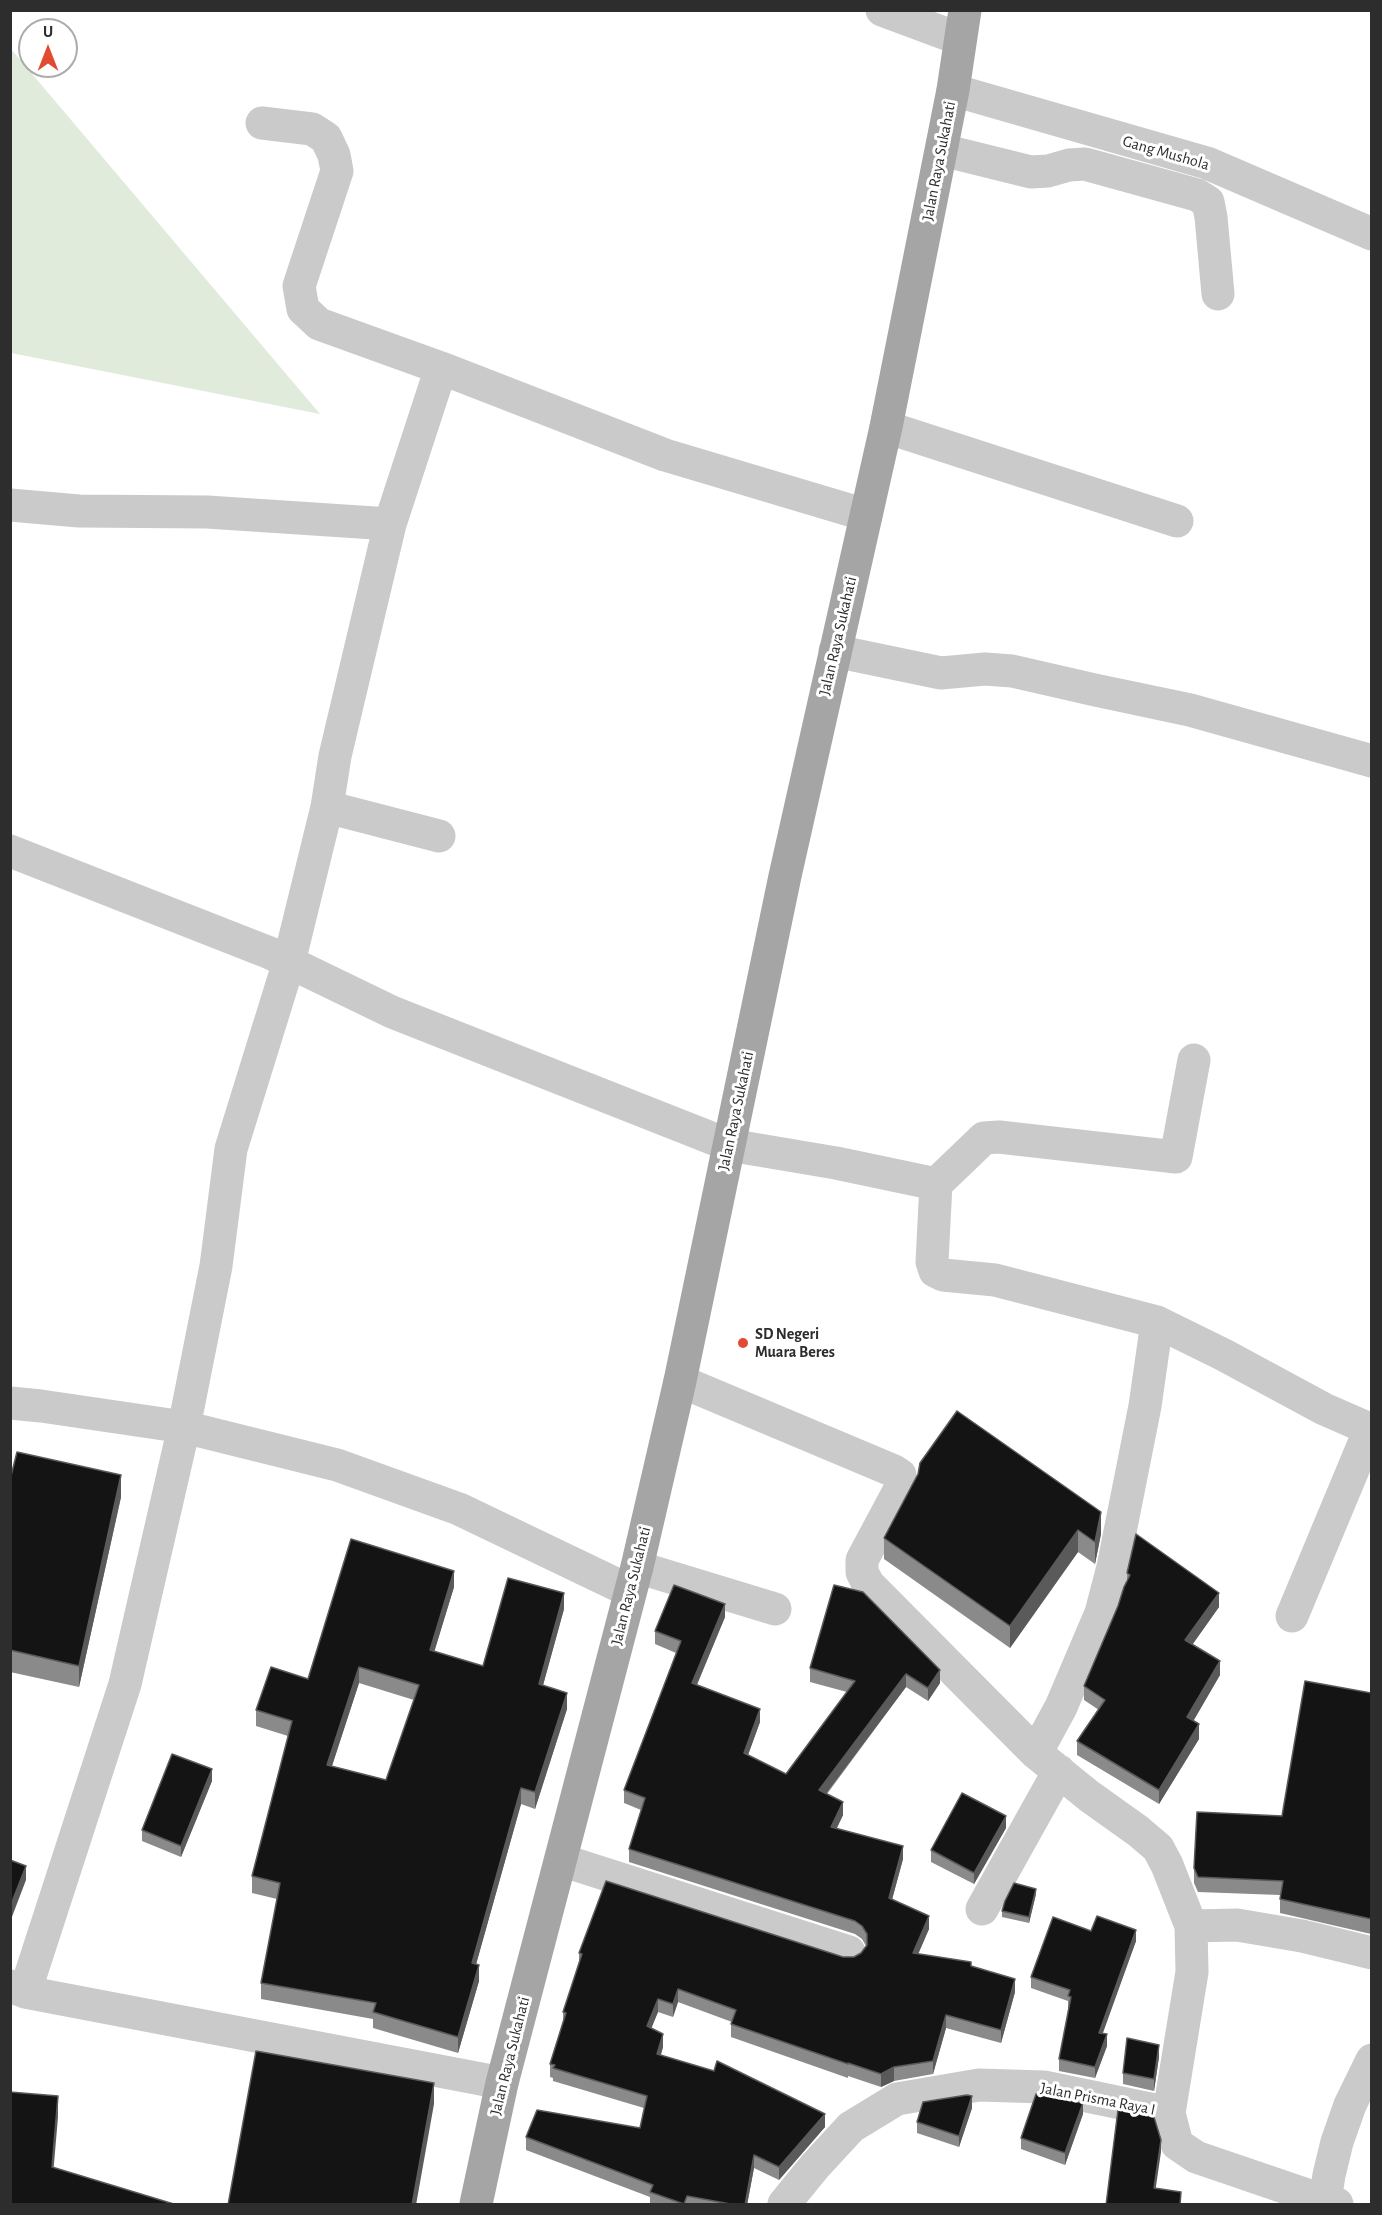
<!DOCTYPE html>
<style>
body{margin:0}
#map{position:relative;width:1382px;height:2215px;overflow:hidden;background:#fff;font-family:"Alegreya Sans",sans-serif}
canvas{display:block}
.frame{position:absolute;inset:0;border:12px solid #2d2d2d;pointer-events:none}
.north{position:absolute;left:18px;top:18px;width:60px;height:60px;box-sizing:border-box;background:#fff;border:2px solid #ababab;border-radius:50%;rotate:0deg;font-size:16px;font-weight:700;line-height:24px;text-align:center;color:#2d2d2d}
.north::after{content:'';display:block;margin:auto;width:21px;height:27px;background:#e14b32;clip-path:polygon(50% 0,100% 100%,50% 72%,0 100%)}
</style>
<div id="map">
<canvas width="1382" height="2215"></canvas>
<div class="frame"></div>
<div class="north">U</div>
</div>
<script>
const context = document.querySelector('canvas').getContext('2d');
context.lineJoin = 'round';
function fillPath(path, color) { context.fillStyle = color; context.fill(path, 'evenodd'); }
const shape = rows => new Path2D(rows.map(r => 'M' + r).join(''));
function stroke(path, color, width, dash) { context.strokeStyle = color; context.lineWidth = width; context.lineCap = dash ? 'butt' : 'round'; context.setLineDash(dash || []); context.stroke(path); }
function drawText(font, color, halo, rows, align = 'center') {
  context.font = font + ' "Alegreya Sans",sans-serif'; context.lineWidth = 6; context.setLineDash([]); context.textBaseline = 'middle'; context.strokeStyle = halo; context.fillStyle = color; for (const [text, x, y, turn = 0] of rows) {
    context.save(); context.translate(x, y); context.rotate((+turn || 0) * Math.PI / 180); context.textAlign = isNaN(turn) ? turn : align; if (halo) context.strokeText(text, 0, 0); context.fillText(text, 0, 0); context.restore();
  }
}
const green = shape([
 [11,49,320,414,11,353]
]);
const minor = shape([
 [882,10,960,39],
 [953,90,1207,163,1372,234],
 [262,123,312,129,326,138,334,155,337,171,299,286,303,309,319,324,441,368,665,455,866,515],
 [942,150,1031,172,1048,171,1069,165,1085,164,1197,195,1208,202,1211,217,1218,294],
 [886,427,1177,521],
 [10,505,79,511,207,512,390,524],
 [835,651,941,673,985,669,1012,671,1095,690,1190,710,1372,761],
 [327,807,439,836],
 [10,851,270,953,392,1012,729,1145,836,1163,936,1184,984,1138,999,1137,1176,1157,1194,1060],
 [936,1184,932,1262,935,1271,943,1275,995,1280,1157,1322,1224,1355,1324,1409,1372,1430],
 [680,1381,894,1471,900,1475,901,1487,862,1560,862,1572,868,1584,1036,1753,1089,1796,1138,1831,1158,1848,1167,1865,1191,1926,1192,1972,1169,2113,1177,2144,1196,2157,1325,2201],
 [10,1403,41,1406,184,1427,337,1465,459,1509,630,1591],
 [637,1567,775,1609],
 [1292,1616,1370,1429],
 [1036,1753,1061,1707,1101,1613,1113,1567,1145,1406,1157,1322],
 [561,1860,849,1952],
 [982,1909,1059,1771],
 [1191,1926,1237,1925,1302,1936,1372,1953],
 [10,1986,25,1992,502,2083],
 [25,1992,125,1684,184,1427,216,1266,231,1149,289,962,327,807,335,756,390,524,441,368],
 [784,2204,815,2166,851,2127,897,2099,979,2085,1044,2087,1169,2113],
 [1337,2204,1325,2201,1329,2175,1337,2142,1350,2105,1372,2060]
]);
const major = shape([
 [476,2204,502,2083,637,1567,680,1381,785,876,886,427,953,90,965,10]
]);
const wall = shape([
 [918,1474,1101,1534,1095,1564,1078,1552,1010,1648,884,1559,884,1538],
 [10,1480,121,1497,79,1687,10,1672],
 [1127,1573,1219,1607,1192,1645,1220,1675,1193,1721,1199,1739,1159,1804,1077,1755,1077,1741,1099,1710,1084,1700,1084,1686,1118,1606,1127,1581],
 [834,1585,940,1683,928,1701,906,1687,827,1794,843,1815,837,1828,903,1859,892,1899,929,1929,918,1954,971,1967,1015,1992,1001,2043,946,2028,933,2074,894,2081,881,2087,848,2076,848,2078,731,2037,731,2024,732,2022,678,2002,673,2017,658,2012,651,2028,663,2047,661,2055,825,2127,779,2180,754,2168,747,2205,650,2205,650,2197,526,2150,526,2137,640,2128,644,2108,553,2081,553,2078,550,2077,550,2064,563,2021,563,2012,579,1965,579,1953,854,1957,861,1953,866,1946,862,1939,855,1934,629,1862,629,1849,641,1810,624,1803,624,1790,676,1653,655,1644,655,1631,725,1617,697,1685,760,1722,748,1755,786,1774,847,1692,810,1682,810,1668],
 [454,1587,434,1651,483,1666,564,1609,543,1685,567,1709,535,1809,521,1804,476,1964,479,1981,458,2053,373,2028,373,2019,261,1999,261,1983,277,1899,252,1893,252,1876,288,1736,256,1726,256,1710,308,1679],
 [359,1683,414,1700,386,1780,332,1766],
 [1371,1693,1371,1934,1280,1913,1280,1895,1198,1892,1194,1883,1194,1868,1282,1816],
 [212,1781,181,1857,142,1841,142,1830],
 [1006,1828,974,1884,931,1862,931,1850],
 [1036,1894,1029,1923,1002,1917,1002,1911],
 [1091,1931,1136,1941,1102,2033,1107,2046,1095,2078,1059,2071,1059,2059,1069,2008,1068,2008,1068,2001,1031,1988,1031,1977],
 [1159,2057,1154,2091,1123,2084,1123,2073],
 [972,2108,959,2147,917,2133,917,2122],
 [1083,2114,1065,2165,1021,2149,1021,2138]
]);
const shadedWall = shape([
 [121,1475,121,1497,79,1687,79,1666],
 [1101,1512,1101,1534,1095,1564,1095,1542],
 [1078,1530,1078,1552,1010,1648,1010,1626],
 [454,1571,454,1587,430,1666,430,1650],
 [564,1593,564,1609,539,1700,539,1684],
 [1219,1593,1219,1607,1185,1655,1185,1640],
 [725,1604,725,1617,692,1696,692,1683],
 [1220,1661,1220,1675,1187,1732,1187,1717],
 [359,1667,359,1683,327,1781,327,1765],
 [940,1670,940,1683,928,1701,928,1688],
 [906,1674,906,1687,819,1803,819,1790],
 [567,1693,567,1709,535,1809,535,1792],
 [760,1709,760,1722,744,1766,744,1753],
 [1199,1724,1199,1739,1159,1804,1159,1790],
 [212,1769,212,1781,181,1857,181,1846],
 [521,1788,521,1804,472,1979,472,1963],
 [843,1802,843,1815,831,1840,831,1827],
 [1006,1816,1006,1828,974,1884,974,1873],
 [903,1846,903,1859,889,1911,889,1898],
 [26,1866,26,1880,10,1922,10,1907],
 [1036,1889,1036,1894,1029,1923,1029,1917],
 [929,1916,929,1929,913,1966,913,1953],
 [1136,1930,1136,1941,1099,2044,1099,2033],
 [479,1965,479,1981,458,2053,458,2037],
 [1015,1979,1015,1992,1001,2043,1001,2030],
 [678,1989,678,2002,673,2017,673,2004],
 [658,1999,658,2012,647,2039,647,2026],
 [946,2015,946,2028,933,2074,933,2061],
 [663,2034,663,2047,657,2067,657,2054],
 [1107,2034,1107,2046,1095,2078,1095,2067],
 [1159,2045,1159,2057,1154,2091,1154,2079],
 [894,2067,894,2081,881,2087,881,2074],
 [434,2083,434,2104,416,2205,412,2205],
 [58,2096,58,2117,52,2187,52,2167],
 [972,2096,972,2108,959,2147,959,2136],
 [1083,2103,1083,2114,1065,2165,1065,2153],
 [825,2114,825,2127,779,2180,779,2167],
 [1161,2140,1161,2152,1154,2200,1154,2188],
 [754,2155,754,2168,747,2205,745,2205]
]);
const building = shape([
 [957,1411,1101,1512,1095,1542,1078,1530,1010,1626,884,1538,918,1474,920,1463,957,1411],
 [17,1452,121,1475,79,1666,10,1650,10,1480,17,1452],
 [1136,1534,1219,1593,1185,1640,1220,1661,1187,1717,1199,1724,1159,1790,1077,1741,1105,1700,1084,1686,1118,1606,1124,1587,1130,1575,1127,1573,1136,1534],
 [351,1539,454,1571,430,1650,483,1666,508,1578,564,1593,539,1684,567,1693,535,1792,521,1788,472,1963,479,1965,458,2037,373,2012,376,2003,261,1983,280,1883,252,1876,292,1721,256,1710,271,1667,308,1679,351,1539],
 [359,1667,419,1685,386,1780,327,1765,359,1667],
 [674,1585,725,1604,692,1683,760,1709,744,1753,786,1774,855,1681,810,1668,834,1585,863,1592,940,1670,928,1688,906,1674,819,1790,843,1802,831,1827,903,1846,889,1898,929,1916,913,1953,971,1962,971,1966,1015,1979,1001,2030,946,2015,933,2061,894,2067,881,2074,848,2063,848,2064,731,2024,736,2010,678,1989,673,2004,658,1999,647,2026,663,2034,657,2054,714,2071,717,2061,825,2114,779,2167,754,2155,745,2205,736,2205,687,2196,684,2204,650,2192,653,2185,526,2137,537,2110,640,2128,647,2096,553,2068,555,2065,550,2064,566,2013,563,2012,582,1954,579,1953,606,1881,843,1957,854,1957,861,1953,867,1945,867,1934,862,1926,855,1921,629,1849,645,1798,624,1790,681,1641,655,1631,674,1585],
 [1305,1681,1371,1693,1371,1919,1280,1899,1283,1881,1198,1877,1194,1868,1197,1812,1282,1816,1305,1681],
 [172,1754,212,1769,181,1846,142,1830,172,1754],
 [962,1793,1006,1816,974,1873,931,1850,962,1793],
 [10,1860,26,1866,10,1907,10,1860],
 [1014,1883,1036,1889,1029,1917,1002,1911,1005,1901,1014,1883],
 [1097,1916,1136,1930,1099,2033,1107,2034,1095,2067,1059,2059,1071,1997,1068,1996,1070,1990,1031,1977,1053,1917,1091,1931,1097,1916],
 [1127,2038,1159,2045,1154,2079,1123,2073,1127,2038],
 [256,2051,434,2083,412,2205,228,2205,256,2051],
 [10,2092,58,2096,52,2167,177,2205,10,2205,10,2092],
 [1036,2094,1083,2103,1065,2153,1021,2138,1036,2094],
 [967,2095,972,2096,959,2136,917,2122,923,2102,967,2095],
 [1118,2110,1154,2117,1161,2140,1154,2188,1181,2192,1180,2205,1106,2205,1118,2110]
]);
const markers = [
 [743,1343,6,"#e14b32"]
];
const streetNames = [
 ["Gang Mushola",1166,153,16],
 ["Jalan Raya Sukahati",939,161,-79],
 ["Jalan Raya Sukahati",838,636,-77],
 ["Jalan Raya Sukahati",736,1111,-78],
 ["Jalan Raya Sukahati",631,1586,-76],
 ["Jalan Raya Sukahati",510,2056,-76],
 ["Jalan Prisma Raya I",1098,2099,11]
];
const poiNames = [
 ["SD Negeri",755,1334],
 ["Muara Beres",755,1352]
];
fillPath(green, '#e0ebdb');
stroke(minor, '#cacaca', 33);
stroke(major, '#a5a5a5', 33);
fillPath(wall, '#8a8a8a');
fillPath(shadedWall, '#5a5a5a');
fillPath(building, '#141414');
stroke(building, '#5a5a5a', 1.5);
for (const [x, y, r, color] of markers) { const dot = new Path2D(); dot.arc(x, y, r, 0, 2 * Math.PI); context.fillStyle = color; context.fill(dot); stroke(dot, '#fff', 2); }
drawText('16px', '#2d2d2d', '#fff', streetNames);
drawText('bold 16px', '#2d2d2d', '#fff', poiNames, 'left');
</script>
